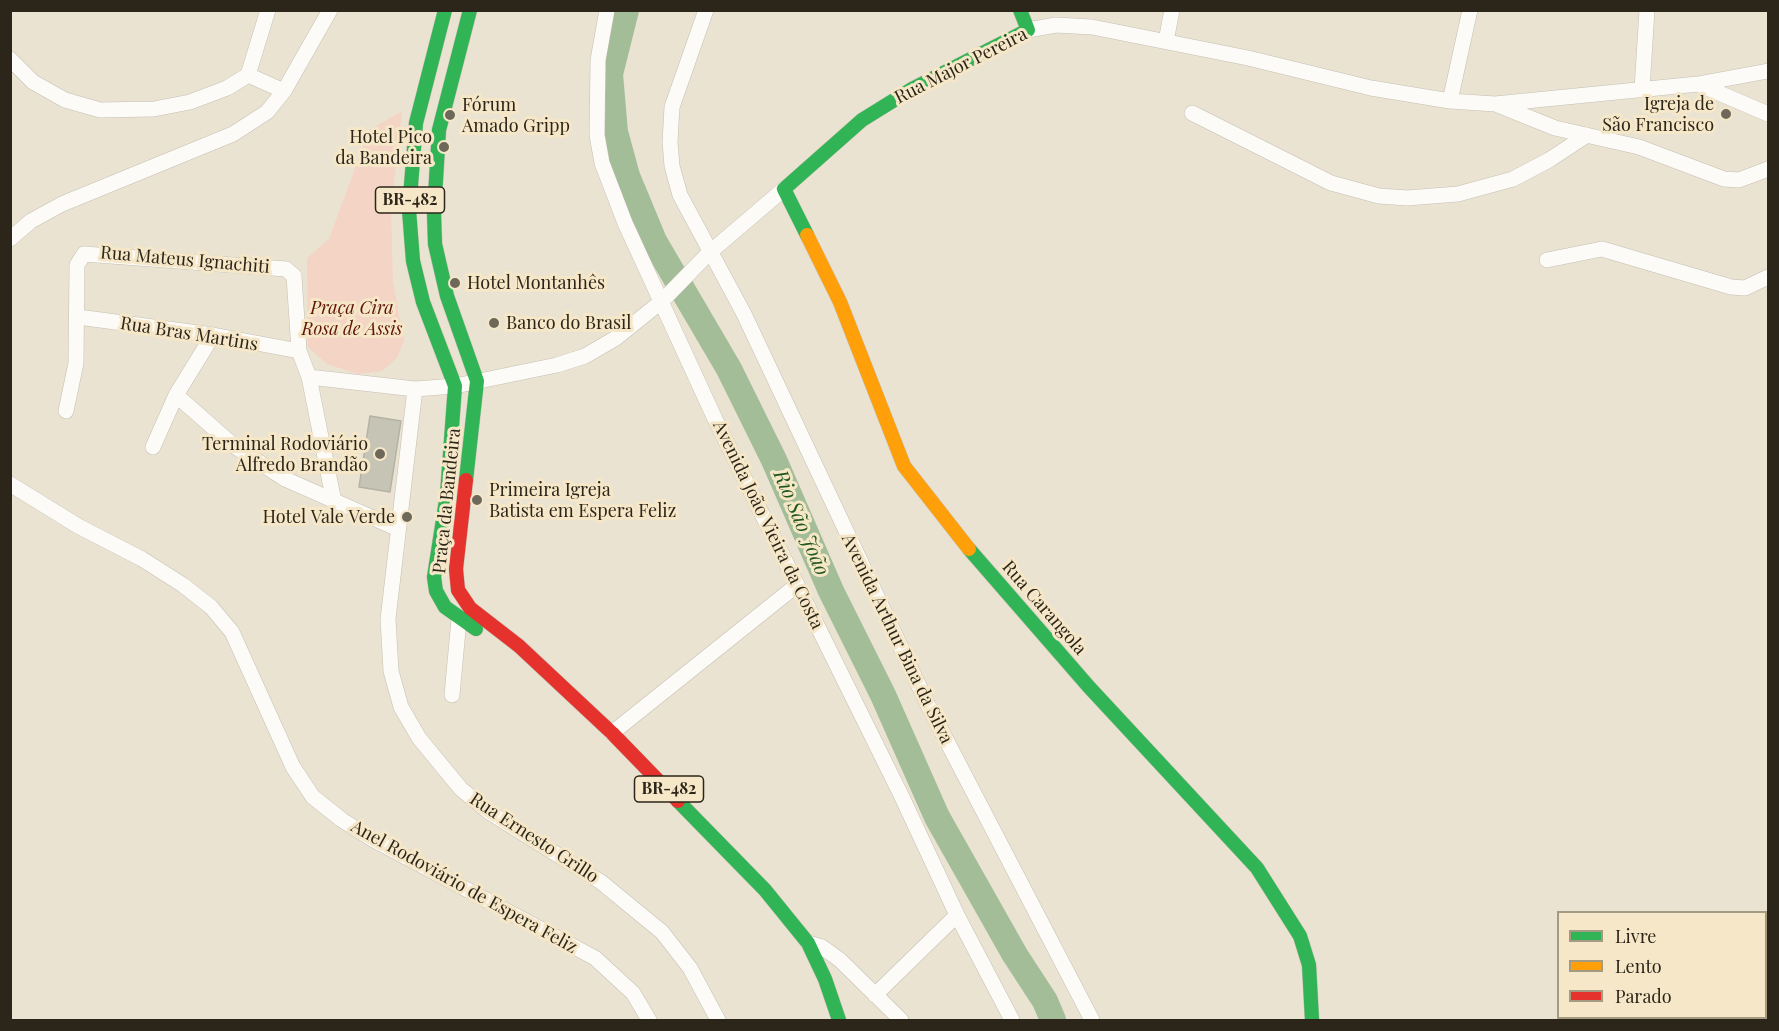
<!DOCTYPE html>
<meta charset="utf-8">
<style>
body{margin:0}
#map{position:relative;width:1779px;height:1031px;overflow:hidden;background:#eae3d2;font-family:"Playfair Display",serif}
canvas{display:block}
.frame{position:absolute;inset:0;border:12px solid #2c261a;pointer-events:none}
.legend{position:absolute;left:1557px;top:911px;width:210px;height:108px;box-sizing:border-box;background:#f5e7c7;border:2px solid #a59a82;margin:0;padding:8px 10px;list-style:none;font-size:18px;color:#2c261a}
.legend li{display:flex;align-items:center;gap:12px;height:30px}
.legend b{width:30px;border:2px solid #a59a82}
</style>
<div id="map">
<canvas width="1779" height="1031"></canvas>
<div class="frame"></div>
<ul class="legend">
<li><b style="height:8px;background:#30b455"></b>Livre</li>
<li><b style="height:8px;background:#ff9f0a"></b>Lento</li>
<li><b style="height:8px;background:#e5322d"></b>Parado</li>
</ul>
</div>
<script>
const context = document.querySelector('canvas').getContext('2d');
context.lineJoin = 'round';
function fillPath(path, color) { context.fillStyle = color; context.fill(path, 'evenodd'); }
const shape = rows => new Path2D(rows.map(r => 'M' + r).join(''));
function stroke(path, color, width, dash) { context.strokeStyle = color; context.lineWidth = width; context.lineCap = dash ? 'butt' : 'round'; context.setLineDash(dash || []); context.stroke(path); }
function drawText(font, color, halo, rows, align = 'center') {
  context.font = font + ' "Playfair Display",serif'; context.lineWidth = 6; context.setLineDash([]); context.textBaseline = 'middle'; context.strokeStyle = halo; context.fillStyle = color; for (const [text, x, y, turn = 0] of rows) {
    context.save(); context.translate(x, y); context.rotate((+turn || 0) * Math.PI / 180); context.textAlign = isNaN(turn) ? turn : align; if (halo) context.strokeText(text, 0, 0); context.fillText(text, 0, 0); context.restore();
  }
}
const green = shape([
 [402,111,391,209,393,282,404,341,397,358,382,371,358,374,327,364,308,347,307,258,329,239,369,130]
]);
const river = shape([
 [626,10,610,74,615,132,627,176,654,241,729,369,774,460,831,591,883,695,937,817,1015,955,1045,1001,1053,1020]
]);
const building = shape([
 [370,416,401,421,390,492,359,487,370,416]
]);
const street = shape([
 [607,10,598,60,597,135,602,163,625,223,715,419,901,795,957,915,1012,1020],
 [706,10,672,107,670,142,672,166,680,195,744,314,928,705,1092,1020],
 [1028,30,1056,25,1092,27,1248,58,1371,88,1450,101,1495,104,1698,84,1768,71],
 [1166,41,1172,10],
 [10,59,33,82,65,100,100,110,154,109,190,102,227,88,248,75,268,10],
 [248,75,284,91],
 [1698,84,1768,114],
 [1642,89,1647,10],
 [1450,101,1470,10],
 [1498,105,1555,128,1639,147,1724,179,1739,180,1768,169],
 [1192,113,1331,183,1379,196,1407,198,1458,194,1513,179,1549,160,1587,135],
 [10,239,31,221,62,204,233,134,267,112,284,91,330,10],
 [1547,260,1602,249,1731,287,1745,288,1768,277],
 [78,317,213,335,299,351],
 [309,377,415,389,455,386,557,365,585,356,616,338,662,301,709,253,784,189],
 [415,389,388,619,391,671,401,707,419,738,461,789,489,812,601,882,662,932,690,968,718,1020],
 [176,395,234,446,285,479,398,529],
 [66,411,76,363,77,265,84,254,286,269,294,276,299,351,309,377,334,502],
 [153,447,176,395,213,335],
 [10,484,78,526,142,559,183,585,211,607,232,632,293,767,313,797,342,820,372,839,595,958,633,993,649,1020],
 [452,695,459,619],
 [612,733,797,585],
 [808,943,822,947,840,960,901,1020],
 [875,995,957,915]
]);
const fast = shape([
 [445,10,416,123,409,210,413,261,423,302,455,386,447,494,434,577,436,591,445,607,476,629],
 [807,235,784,189,862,120,912,89,1028,30,1020,10],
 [466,480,477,381,447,296,435,244,434,213,439,130,470,10],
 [969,549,1089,687,1257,868,1300,936,1309,965,1312,1020],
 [678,801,765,890,808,943,825,979,839,1020]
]);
const slow = shape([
 [807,235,840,302,904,466,969,549]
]);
const jam = shape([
 [466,480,456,569,458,590,470,608,519,646,612,733,678,801]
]);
const markers = [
 [1726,114,6,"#6e685a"],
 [450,115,6,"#6e685a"],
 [444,147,6,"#6e685a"],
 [455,283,6,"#6e685a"],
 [494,323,6,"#6e685a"],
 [380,454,6,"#6e685a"],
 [477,500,6,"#6e685a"],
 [407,517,6,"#6e685a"]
];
const shields = [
 [410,200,69],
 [669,789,69]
];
const shieldNames = [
 ["BR-482",410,200],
 ["BR-482",669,789]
];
const streetNames = [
 ["Rua Major Pereira",961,66,-27],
 ["Rua Mateus Ignachiti",185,260,5],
 ["Rua Bras Martins",189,334,9],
 ["Praça da Bandeira",447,501,-84],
 ["Avenida João Vieira da Costa",768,525,64],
 ["Rua Carangola",1044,608,49],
 ["Avenida Arthur Bina da Silva",897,639,64],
 ["Rua Ernesto Grillo",534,838,33],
 ["Anel Rodoviário de Espera Feliz",464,887,29]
];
const poiNames = [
 ["Igreja de",1714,104],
 ["São Francisco",1714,125],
 ["Fórum",462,105,"left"],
 ["Amado Gripp",462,126,"left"],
 ["Hotel Pico",432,137],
 ["da Bandeira",432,158],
 ["Hotel Montanhês",467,283,"left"],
 ["Banco do Brasil",506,323,"left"],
 ["Terminal Rodoviário",368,444],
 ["Alfredo Brandão",368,465],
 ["Primeira Igreja",489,490,"left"],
 ["Batista em Espera Feliz",489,511,"left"],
 ["Hotel Vale Verde",395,517]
];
const parkNames = [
 ["Praça Cira",352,308],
 ["Rosa de Assis",352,329]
];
const waterNames = [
 ["Rio São João",801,523,67]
];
fillPath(green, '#f4d4c5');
stroke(river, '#a2bd97', 26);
fillPath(building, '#c6c4b5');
stroke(building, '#b4b2a4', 1.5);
stroke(street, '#c5bfb2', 16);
stroke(fast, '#c5bfb2', 15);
stroke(slow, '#c5bfb2', 15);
stroke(jam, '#c5bfb2', 15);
stroke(street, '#fcfbf8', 15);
stroke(fast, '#30b455', 14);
stroke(slow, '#ff9f0a', 14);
stroke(jam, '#e5322d', 14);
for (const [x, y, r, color] of markers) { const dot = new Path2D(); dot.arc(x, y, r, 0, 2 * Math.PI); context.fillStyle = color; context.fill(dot); stroke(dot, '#f5e7c7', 2); }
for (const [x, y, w] of shields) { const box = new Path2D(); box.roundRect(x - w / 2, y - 13, w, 26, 4.5); context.fillStyle = '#f5e7c7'; context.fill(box); stroke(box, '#2c261a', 1.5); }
drawText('bold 16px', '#2c261a', null, shieldNames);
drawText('18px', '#2c261a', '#f5e7c7', streetNames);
drawText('18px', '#2c261a', '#f5e7c7', poiNames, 'right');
drawText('italic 18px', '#601406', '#f5e7c7', parkNames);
drawText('italic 20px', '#20581b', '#f5e7c7', waterNames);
</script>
